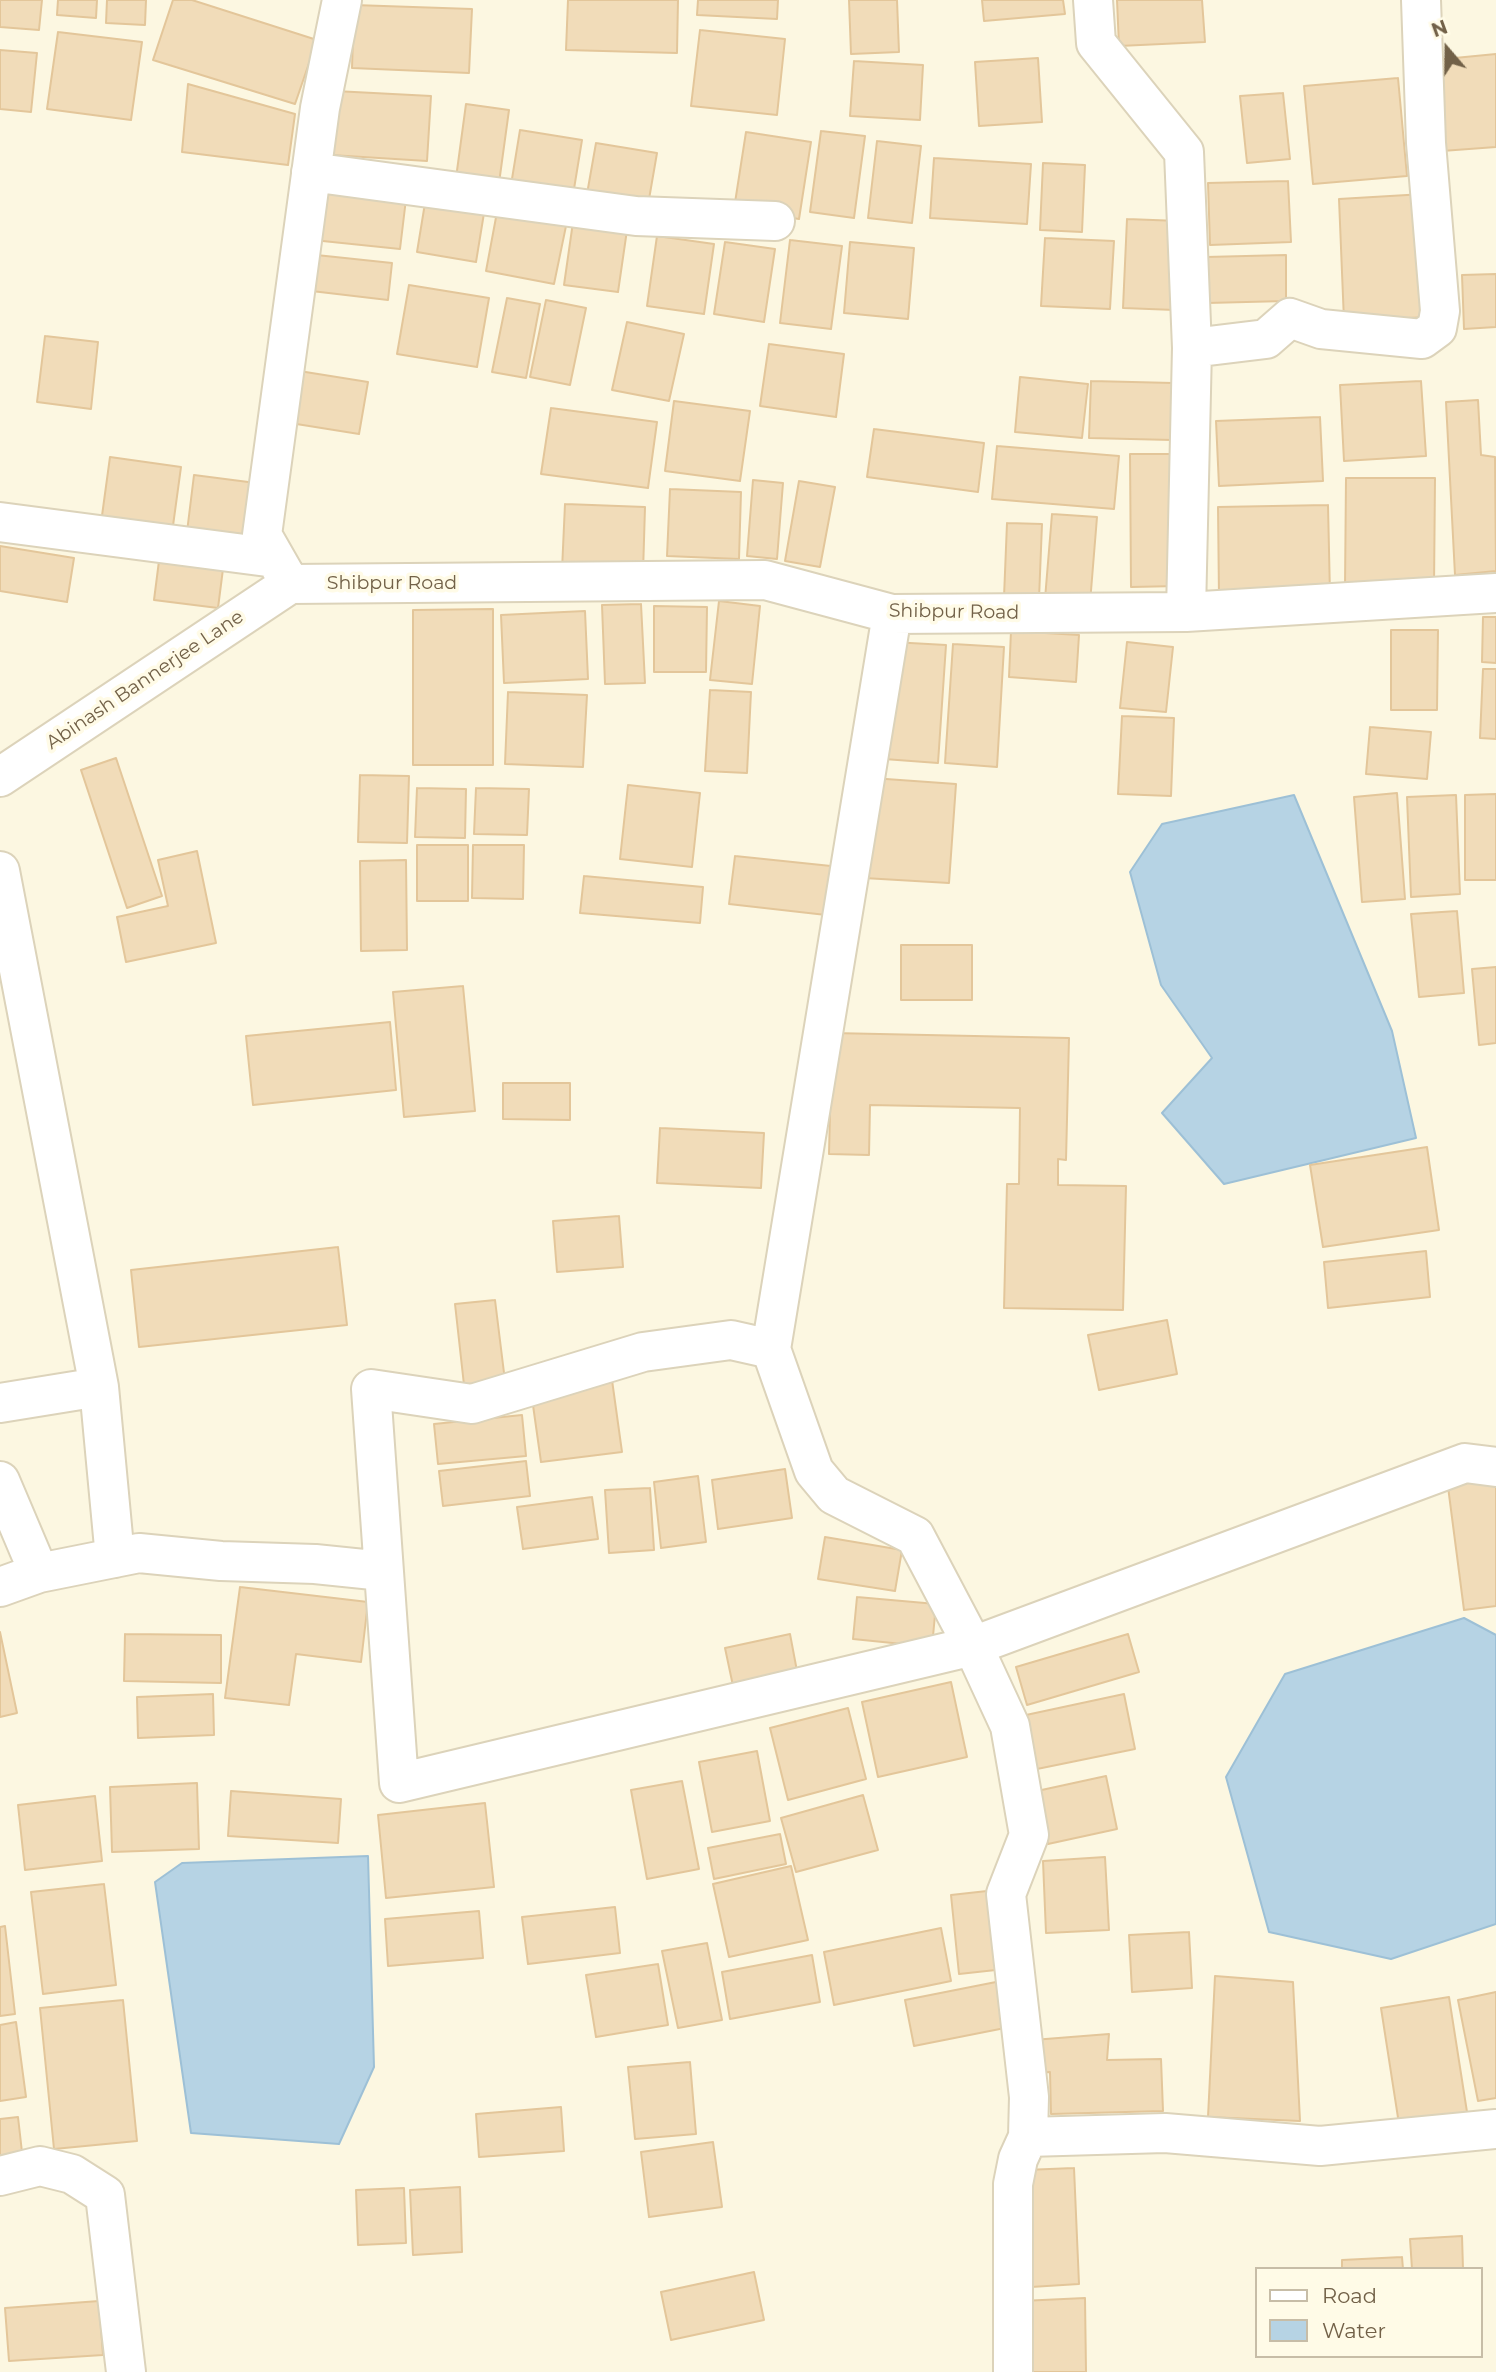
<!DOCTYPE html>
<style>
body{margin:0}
#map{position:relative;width:1496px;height:2372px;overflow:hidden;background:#fcf7e1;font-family:Montserrat,sans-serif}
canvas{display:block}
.legend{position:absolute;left:1255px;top:2267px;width:228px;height:91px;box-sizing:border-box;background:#fffbe7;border:2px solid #c7bda7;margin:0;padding:9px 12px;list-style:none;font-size:21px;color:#726148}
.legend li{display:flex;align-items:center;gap:14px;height:35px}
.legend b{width:35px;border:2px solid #c7bda7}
.north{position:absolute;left:1412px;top:14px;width:70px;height:70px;-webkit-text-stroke:5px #fffbe7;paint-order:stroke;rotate:340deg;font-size:19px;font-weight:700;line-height:28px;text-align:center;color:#726148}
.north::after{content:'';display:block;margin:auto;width:24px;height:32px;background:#726148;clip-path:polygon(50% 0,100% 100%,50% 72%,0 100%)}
</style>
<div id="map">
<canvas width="1496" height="2372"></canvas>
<ul class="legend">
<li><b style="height:9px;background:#fff"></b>Road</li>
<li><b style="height:19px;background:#b6d3e4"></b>Water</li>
</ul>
<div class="north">N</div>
</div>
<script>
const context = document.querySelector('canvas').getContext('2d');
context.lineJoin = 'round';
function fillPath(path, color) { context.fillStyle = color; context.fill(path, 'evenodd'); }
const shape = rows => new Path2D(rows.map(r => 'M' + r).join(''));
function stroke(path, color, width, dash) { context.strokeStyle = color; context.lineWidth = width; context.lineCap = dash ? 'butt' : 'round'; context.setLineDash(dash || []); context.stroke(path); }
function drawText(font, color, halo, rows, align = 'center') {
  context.font = font + ' Montserrat,sans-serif'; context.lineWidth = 7; context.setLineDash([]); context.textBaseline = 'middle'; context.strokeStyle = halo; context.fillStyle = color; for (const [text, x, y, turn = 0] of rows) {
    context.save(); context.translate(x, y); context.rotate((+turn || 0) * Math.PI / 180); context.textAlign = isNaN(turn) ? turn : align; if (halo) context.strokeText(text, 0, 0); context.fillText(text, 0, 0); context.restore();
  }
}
const water = shape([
 [1294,795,1392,1031,1416,1138,1224,1184,1162,1113,1212,1058,1161,985,1130,872,1162,824,1294,795],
 [1464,1618,1496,1635,1496,1924,1391,1959,1269,1932,1226,1777,1285,1674,1464,1618],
 [368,1856,374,2067,339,2144,191,2133,155,1882,182,1863,368,1856]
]);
const building = shape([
 [0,0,42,0,39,30,0,27,0,0],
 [58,0,97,0,96,18,57,15,58,0],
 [107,0,146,0,145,25,106,23,107,0],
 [173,0,192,0,317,40,295,104,153,60,173,0],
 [568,0,678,0,677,53,566,50,568,0],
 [698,0,778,0,777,19,697,15,698,0],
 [849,0,897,0,899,52,851,54,849,0],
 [982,0,1063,0,1065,14,984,21,982,0],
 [1117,0,1202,0,1205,42,1119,46,1117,0],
 [354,5,472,9,469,73,352,68,354,5],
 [700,30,785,39,777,115,691,106,700,30],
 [58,32,142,42,131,120,47,109,58,32],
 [0,50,37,53,31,112,0,109,0,50],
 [1496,54,1496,147,1442,151,1434,60,1496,54],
 [1038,58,1042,122,979,126,975,62,1038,58],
 [854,61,923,65,920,120,850,116,854,61],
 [1398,78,1407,176,1313,184,1304,86,1398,78],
 [188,84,295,114,288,165,182,152,188,84],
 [335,91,431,96,427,161,331,155,335,91],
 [1283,93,1290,159,1247,163,1240,96,1283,93],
 [466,104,509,110,499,183,456,178,466,104],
 [520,130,582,140,573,195,511,185,520,130],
 [821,131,865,136,854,218,810,212,821,131],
 [746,132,811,142,799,219,734,209,746,132],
 [877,141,921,146,912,223,868,218,877,141],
 [596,143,657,153,648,205,587,194,596,143],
 [934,158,1031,164,1027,224,930,218,934,158],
 [1043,163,1085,165,1082,232,1040,230,1043,163],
 [1288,181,1291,242,1210,245,1208,183,1288,181],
 [318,190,406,199,400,249,313,240,318,190],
 [1424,194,1430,317,1344,321,1339,199,1424,194],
 [426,197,485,207,476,262,417,252,426,197],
 [497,212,566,226,554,284,486,271,497,212],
 [1127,219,1179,221,1175,310,1123,308,1127,219],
 [573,222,627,230,618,292,564,285,573,222],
 [657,236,714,244,704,314,647,306,657,236],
 [1045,238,1114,241,1110,309,1041,306,1045,238],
 [790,240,842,246,831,329,780,323,790,240],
 [725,242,775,249,764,322,714,314,725,242],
 [850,242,914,248,908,319,844,313,850,242],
 [307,254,392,263,388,300,303,290,307,254],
 [1286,255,1286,301,1207,303,1206,257,1286,255],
 [1496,274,1496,327,1464,329,1462,275,1496,274],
 [409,285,489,298,477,367,397,354,409,285],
 [507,298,540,304,526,378,492,372,507,298],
 [546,300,586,308,570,385,530,377,546,300],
 [627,322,684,334,669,401,612,390,627,322],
 [45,336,98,342,91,409,37,402,45,336],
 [769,344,844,354,836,417,760,406,769,344],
 [293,370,368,382,359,434,284,422,293,370],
 [1020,377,1088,384,1082,438,1015,432,1020,377],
 [1091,381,1173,383,1172,440,1089,438,1091,381],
 [1421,381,1426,456,1344,461,1340,385,1421,381],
 [1478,400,1481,455,1495,457,1496,571,1455,575,1446,402,1478,400],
 [674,401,750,411,740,481,665,471,674,401],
 [551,408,657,422,648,488,541,474,551,408],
 [1320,417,1323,481,1219,486,1216,421,1320,417],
 [874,429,984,443,978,492,867,477,874,429],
 [997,446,1119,456,1114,509,992,499,997,446],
 [1130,454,1178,454,1178,586,1131,587,1130,454],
 [110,457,181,467,172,533,101,523,110,457],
 [194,475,256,483,248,547,186,540,194,475],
 [1346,478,1435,478,1434,587,1345,587,1346,478],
 [753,480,783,483,777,559,747,556,753,480],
 [799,481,835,487,820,567,785,561,799,481],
 [670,489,741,492,739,559,667,556,670,489],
 [565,504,645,507,643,573,562,570,565,504],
 [1328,505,1330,595,1219,597,1218,507,1328,505],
 [1052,514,1097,517,1090,603,1045,599,1052,514],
 [1007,523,1042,524,1039,599,1004,597,1007,523],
 [0,546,74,558,67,602,0,591,0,546],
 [160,553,224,561,218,608,154,600,160,553],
 [719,601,760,606,752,684,710,680,719,601],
 [641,604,645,683,605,684,602,605,641,604],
 [654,606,707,607,706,672,654,672,654,606],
 [493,609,493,765,413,765,413,610,493,609],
 [585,611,588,679,504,683,501,615,585,611],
 [1483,617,1496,617,1496,663,1482,662,1483,617],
 [1391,630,1438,630,1437,710,1391,710,1391,630],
 [1011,631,1079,635,1076,682,1009,677,1011,631],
 [892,642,946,645,938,763,884,759,892,642],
 [1127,642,1173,647,1166,712,1120,708,1127,642],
 [953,644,1004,647,997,767,945,763,953,644],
 [1483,669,1496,669,1496,739,1480,738,1483,669],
 [710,690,751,692,747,773,705,771,710,690],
 [508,692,587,695,583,767,505,764,508,692],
 [1122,716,1174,718,1171,796,1118,794,1122,716],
 [1370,727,1431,732,1427,779,1366,774,1370,727],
 [116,758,162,896,127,908,81,770,116,758],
 [360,775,409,776,407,843,358,842,360,775],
 [872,778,956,784,949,883,864,878,872,778],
 [628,785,700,793,692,867,620,859,628,785],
 [417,788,466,789,465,838,415,837,417,788],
 [476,788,529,789,527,835,474,834,476,788],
 [1397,793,1405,899,1362,902,1354,797,1397,793],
 [1496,794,1496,880,1465,880,1465,795,1496,794],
 [1456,795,1460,894,1411,897,1407,797,1456,795],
 [417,845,468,845,468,901,417,901,417,845],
 [473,845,524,845,523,899,472,898,473,845],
 [197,851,216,943,126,962,117,917,168,906,158,860,197,851],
 [735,856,831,866,826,915,729,904,735,856],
 [406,860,407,950,361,951,360,861,406,860],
 [584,876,703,887,700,923,580,913,584,876],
 [1457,911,1464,993,1419,997,1411,914,1457,911],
 [901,945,972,945,972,1000,901,1000,901,945],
 [1496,967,1496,1043,1479,1045,1472,969,1496,967],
 [463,986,475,1111,404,1117,393,992,463,986],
 [390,1022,396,1090,253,1105,246,1036,390,1022],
 [832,1033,1069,1038,1066,1160,1058,1159,1058,1185,1126,1186,1123,1310,1004,1308,1007,1184,1019,1184,1020,1108,870,1105,869,1155,829,1154,832,1033],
 [503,1083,570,1083,570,1120,503,1119,503,1083],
 [660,1128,764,1133,761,1188,657,1183,660,1128],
 [1427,1147,1439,1230,1323,1247,1310,1165,1427,1147],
 [619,1216,623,1267,557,1272,553,1221,619,1216],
 [338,1247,347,1325,139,1347,131,1270,338,1247],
 [1426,1251,1430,1297,1328,1308,1324,1262,1426,1251],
 [495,1300,506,1389,465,1394,455,1304,495,1300],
 [1167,1320,1177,1374,1099,1390,1088,1335,1167,1320],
 [612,1380,622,1452,541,1462,531,1391,612,1380],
 [522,1415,526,1456,438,1464,434,1424,522,1415],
 [526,1461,530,1496,443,1506,439,1471,526,1461],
 [785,1469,792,1518,718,1529,712,1480,785,1469],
 [1496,1472,1496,1606,1464,1610,1447,1479,1496,1472],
 [698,1476,706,1542,661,1548,654,1482,698,1476],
 [650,1488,654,1550,609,1553,605,1490,650,1488],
 [592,1497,598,1539,523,1549,517,1507,592,1497],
 [825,1537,902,1550,895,1591,818,1579,825,1537],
 [240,1587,368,1602,361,1662,296,1654,289,1705,225,1698,240,1587],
 [857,1597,936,1604,932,1647,853,1639,857,1597],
 [0,1632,17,1713,0,1717,0,1632],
 [125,1634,221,1635,221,1683,124,1681,125,1634],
 [790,1634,800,1687,736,1700,725,1648,790,1634],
 [1128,1634,1139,1672,1027,1705,1016,1667,1128,1634],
 [951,1682,967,1757,878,1777,862,1702,951,1682],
 [213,1694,214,1735,138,1738,137,1697,213,1694],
 [1124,1694,1135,1749,1037,1769,1026,1715,1124,1694],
 [848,1708,866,1779,788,1800,770,1728,848,1708],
 [757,1751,770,1821,712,1832,699,1762,757,1751],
 [1106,1776,1117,1829,1048,1844,1037,1791,1106,1776],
 [682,1781,699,1869,647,1879,631,1790,682,1781],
 [197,1783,199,1849,112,1852,110,1787,197,1783],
 [231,1791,341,1799,338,1843,228,1836,231,1791],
 [863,1795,878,1850,796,1872,781,1818,863,1795],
 [95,1796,102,1861,25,1870,18,1805,95,1796],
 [485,1803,494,1887,386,1898,378,1815,485,1803],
 [780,1834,786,1864,714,1879,708,1848,780,1834],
 [1105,1857,1109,1930,1046,1933,1043,1861,1105,1857],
 [791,1866,808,1940,729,1957,713,1884,791,1866],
 [104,1884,116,1985,43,1994,31,1892,104,1884],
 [996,1890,1005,1969,959,1974,951,1895,996,1890],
 [615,1907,620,1953,528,1964,522,1917,615,1907],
 [479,1911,483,1958,388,1966,385,1919,479,1911],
 [5,1926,15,2014,0,2016,0,1927,5,1926],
 [941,1928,951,1981,834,2005,824,1952,941,1928],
 [1189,1932,1192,1988,1132,1992,1129,1935,1189,1932],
 [707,1943,722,2020,678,2028,662,1951,707,1943],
 [812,1955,820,2002,730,2019,722,1972,812,1955],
 [658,1964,668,2025,596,2037,586,1975,658,1964],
 [1215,1976,1293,1982,1300,2121,1208,2117,1215,1976],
 [1001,1981,1010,2027,914,2046,905,2000,1001,1981],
 [1496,1992,1496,2098,1478,2101,1458,2000,1496,1992],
 [1449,1997,1467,2112,1399,2124,1381,2008,1449,1997],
 [123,2000,137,2141,54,2149,40,2008,123,2000],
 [16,2022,26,2097,0,2101,0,2025,16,2022],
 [1109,2034,1107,2060,1161,2059,1163,2111,1051,2114,1050,2072,1037,2073,1033,2040,1109,2034],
 [690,2062,696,2134,635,2139,628,2067,690,2062],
 [561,2107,564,2151,479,2157,476,2114,561,2107],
 [18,2117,23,2161,0,2163,0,2119,18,2117],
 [713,2142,722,2207,649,2217,641,2152,713,2142],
 [1074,2168,1079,2284,1031,2287,1025,2170,1074,2168],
 [460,2187,462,2252,413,2255,410,2190,460,2187],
 [404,2188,406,2243,358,2245,356,2190,404,2188],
 [1462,2236,1463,2269,1412,2269,1410,2239,1462,2236],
 [1402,2257,1403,2269,1342,2269,1342,2260,1402,2257],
 [754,2272,764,2320,671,2340,661,2292,754,2272],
 [1085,2298,1086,2372,1022,2372,1021,2301,1085,2298],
 [99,2301,103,2355,9,2361,5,2308,99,2301]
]);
const street = shape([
 [1093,0,1096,43,1184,152,1192,348,1186,612],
 [311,172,636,216,775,221],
 [1192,348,1266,339,1290,318,1321,329,1422,339,1437,328,1440,311,1426,143,1421,0],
 [0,522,275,558],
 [290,584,765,580,892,614,1186,612,1496,593],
 [290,584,262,535,320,108,342,0],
 [0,777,290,584],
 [0,871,99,1387,115,1558],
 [771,1349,892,614],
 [0,1403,99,1387],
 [0,1481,39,1573],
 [0,1587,39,1573,139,1553,221,1561,315,1564,383,1571],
 [1028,2137,1029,2097,1006,1894,1029,1835,1010,1726,973,1646,915,1536,834,1495,814,1471,771,1349,731,1340,643,1352,472,1404,371,1389,399,1783,973,1646,1465,1463,1496,1467],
 [0,2176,40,2166,72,2174,105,2195,126,2372],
 [1013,2372,1013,2184,1018,2159,1028,2137,1165,2133,1320,2146,1496,2129]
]);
const streetNames = [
 ["Shibpur Road",392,583],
 ["Shibpur Road",954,612,1],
 ["Abinash Bannerjee Lane",145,680,-34]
];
fillPath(water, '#b6d3e4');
stroke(water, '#9dc0d6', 2);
fillPath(building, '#f1dcb9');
stroke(building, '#e3c69a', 2);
stroke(street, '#dcd3ba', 42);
stroke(street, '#fff', 38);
drawText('19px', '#726148', '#fffbe7', streetNames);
</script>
